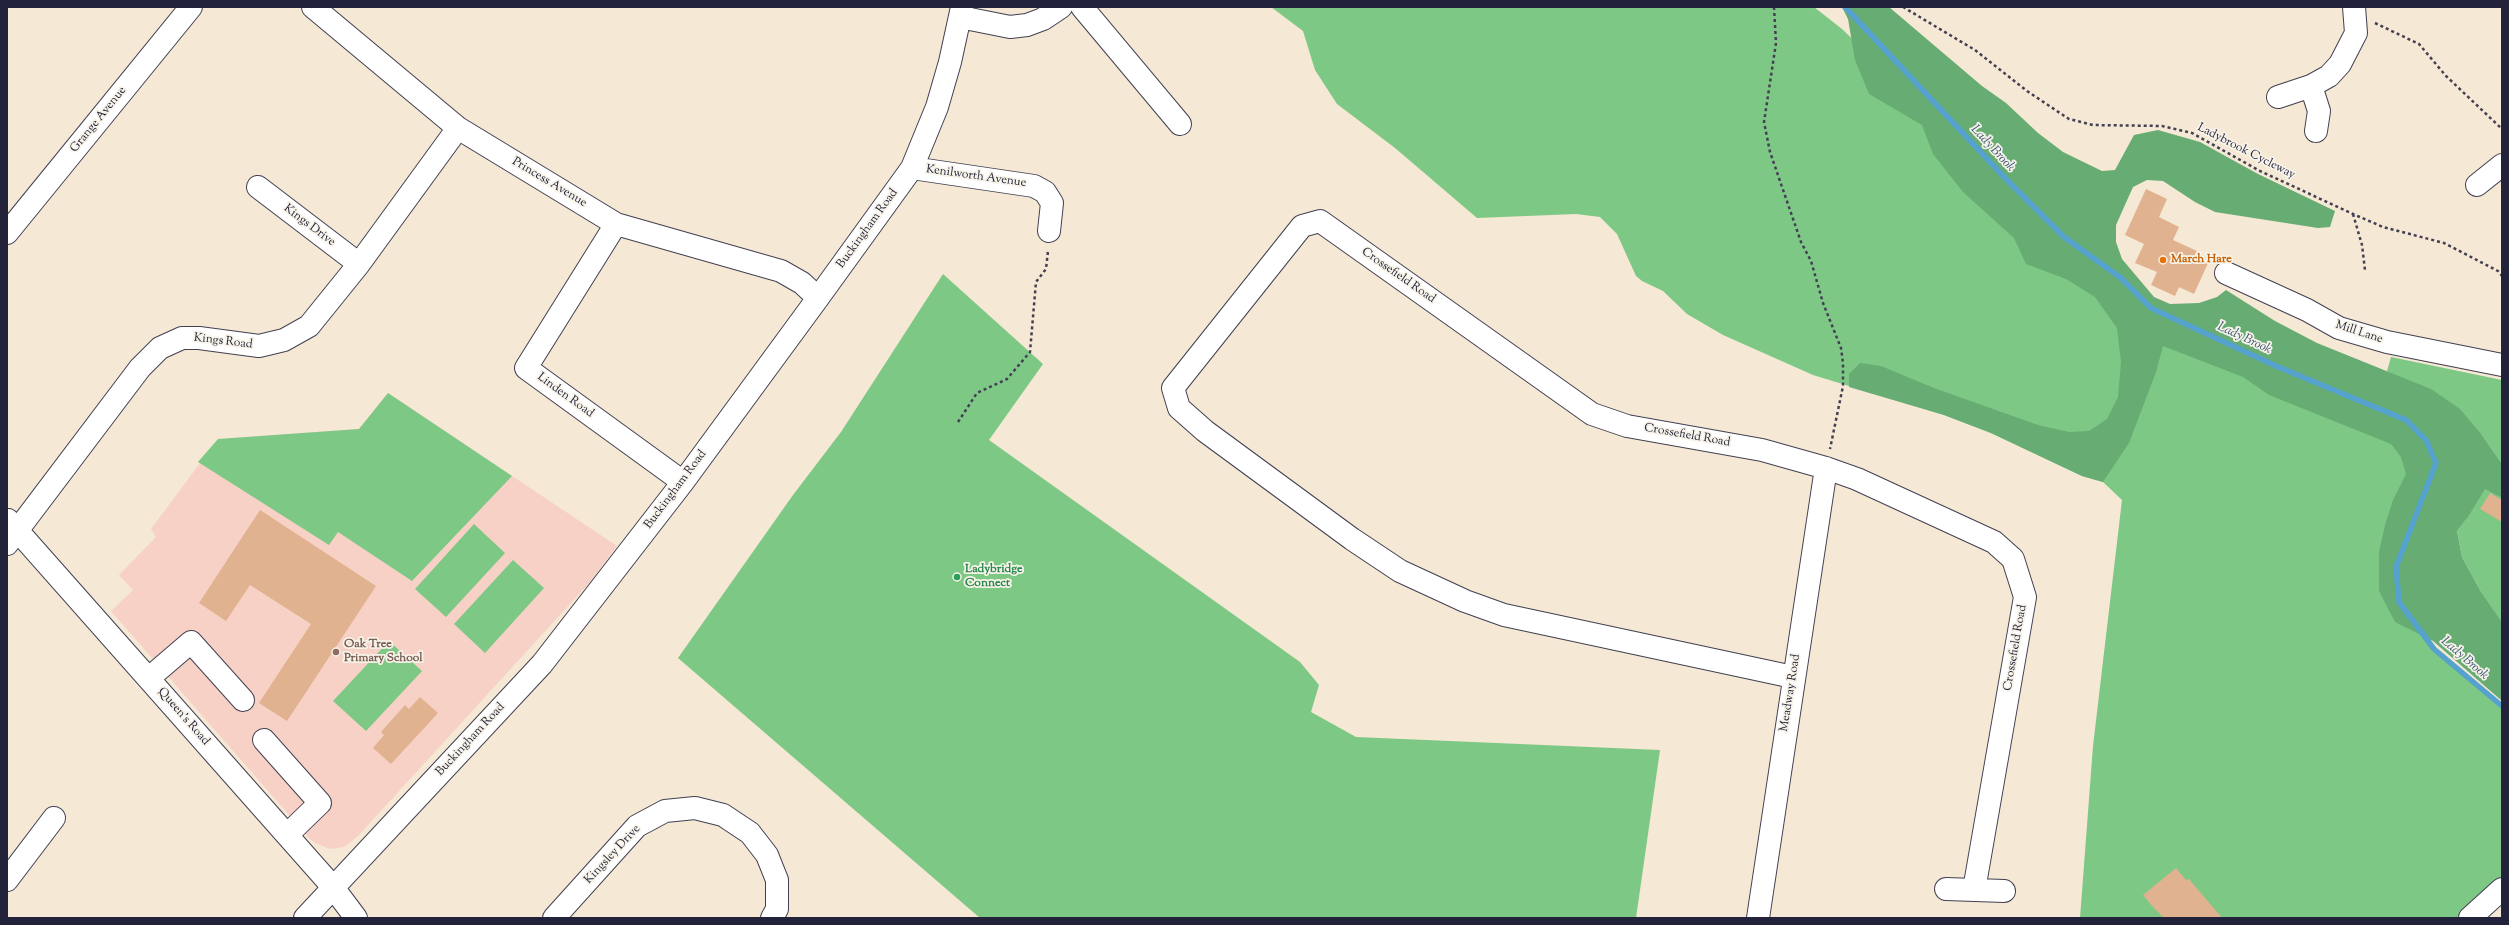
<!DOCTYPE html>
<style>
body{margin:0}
#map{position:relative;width:2509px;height:925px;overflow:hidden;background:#f5e8d4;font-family:"Sorts Mill Goudy",serif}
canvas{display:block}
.frame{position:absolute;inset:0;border:8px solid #22223b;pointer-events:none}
</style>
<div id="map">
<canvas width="2509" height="925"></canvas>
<div class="frame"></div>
</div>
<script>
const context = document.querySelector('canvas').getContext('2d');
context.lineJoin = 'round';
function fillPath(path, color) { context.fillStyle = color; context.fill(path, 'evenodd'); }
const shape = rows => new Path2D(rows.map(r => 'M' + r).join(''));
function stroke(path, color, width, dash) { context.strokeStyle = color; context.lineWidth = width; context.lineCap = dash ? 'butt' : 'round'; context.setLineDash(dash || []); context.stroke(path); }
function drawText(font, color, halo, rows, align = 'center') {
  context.font = font + ' "Sorts Mill Goudy",serif'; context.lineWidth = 3.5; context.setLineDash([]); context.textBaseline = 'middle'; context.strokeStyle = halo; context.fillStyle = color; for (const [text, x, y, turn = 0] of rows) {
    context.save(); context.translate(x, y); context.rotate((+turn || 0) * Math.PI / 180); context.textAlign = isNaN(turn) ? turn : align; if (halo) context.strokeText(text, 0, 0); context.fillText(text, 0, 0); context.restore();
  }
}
const built = shape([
 [388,393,617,546,590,582,358,836,344,847,330,849,315,843,310,839,111,611,133,590,119,575,156,537,151,529,218,439,359,429]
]);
const green = shape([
 [1271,7,1814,7,1842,29,1932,115,2143,297,2426,440,2399,602,2434,649,2502,706,2502,884,2466,918,2080,918,2093,746,2122,500,2103,482,2082,476,1991,433,1944,415,1813,375,1723,335,1687,314,1663,291,1642,281,1636,276,1617,234,1600,217,1576,214,1477,218,1395,148,1337,104,1315,70,1303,31],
 [943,274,1043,364,989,440,1300,662,1319,685,1311,712,1356,737,1660,750,1636,918,980,918,678,658,793,495,841,432],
 [2391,357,2502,380,2502,464,2482,435,2387,371],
 [388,393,512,476,412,581,338,532,329,545,198,462,218,439,359,429],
 [2485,488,2502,498,2502,622,2480,590,2462,557,2457,531,2469,516],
 [474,524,505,553,446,617,415,589],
 [513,560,544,588,485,653,454,624],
 [389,641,422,671,366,731,333,701]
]);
const forest = shape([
 [1842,7,1889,7,1982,86,2006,103,2038,133,2063,152,2102,171,2115,170,2134,135,2158,130,2200,142,2258,174,2335,211,2330,227,2318,228,2215,212,2195,202,2163,181,2147,180,2133,187,2116,225,2116,242,2122,259,2154,297,2170,304,2199,303,2217,297,2226,290,2275,321,2317,343,2431,389,2460,409,2482,435,2502,464,2502,498,2485,489,2469,516,2457,531,2462,557,2480,590,2502,622,2502,701,2433,641,2395,622,2379,591,2379,552,2385,525,2393,500,2406,474,2401,457,2391,444,2269,395,2243,377,2163,346,2156,372,2129,443,2103,482,2082,476,1991,433,1944,415,1849,387,1849,374,1860,363,1881,366,1934,388,2038,425,2069,432,2089,431,2107,419,2118,397,2121,362,2117,328,2095,297,2066,279,2026,264,2014,238,1963,192,1933,154,1922,125,1869,94,1855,60,1848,19]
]);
const stream = shape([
 [1845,7,2004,177,2064,237,2121,278,2151,308,2276,366,2406,420,2426,440,2436,463,2396,567,2399,602,2434,649,2502,706]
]);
const building = shape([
 [2146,189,2167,199,2159,217,2179,227,2173,240,2197,251,2194,257,2208,263,2194,294,2179,287,2175,296,2151,285,2157,272,2135,263,2144,244,2125,235],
 [2490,493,2502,500,2502,522,2480,509],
 [260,510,376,586,287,721,259,703,311,624,250,585,226,621,199,603],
 [420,697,438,713,391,764,373,748,384,735,381,732,405,705,409,709],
 [2176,868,2186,880,2189,879,2222,918,2164,918,2153,907,2143,895]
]);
const path = shape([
 [1774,7,1776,43,1764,122,1770,152,1801,242,1811,261,1823,303,1841,348,1843,363,1843,386,1830,449],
 [1903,7,1975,50,2027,91,2069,119,2093,125,2162,126,2192,133,2260,171,2353,214,2383,227,2444,243,2498,271,2502,276],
 [2375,23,2419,44,2446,76,2502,129],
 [2353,214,2362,245,2365,270],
 [958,422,977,393,1007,379,1030,352,1036,282,1046,269,1048,251]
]);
const minor = shape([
 [313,7,458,128,616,224,781,271,802,283,818,298],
 [1082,7,1180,124],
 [960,17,1010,27,1027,25,1043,19,1061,7],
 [2311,86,2319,111,2316,131],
 [2278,97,2311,86,2329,76,2340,64,2356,33,2354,7],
 [912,168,1034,186,1045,192,1052,203,1049,231],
 [2477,185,2502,165],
 [258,187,359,264],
 [616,224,526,368,683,482],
 [7,233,191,7],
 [2226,273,2307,310,2339,328,2387,342,2502,365],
 [8,520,332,886,356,918],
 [7,544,140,368,160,348,182,338,199,338,259,346,284,340,309,326,359,264,458,128],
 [1793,677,1504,615,1465,601,1400,571,1352,539,1205,431,1179,408,1173,388,1302,226,1320,221,1592,414,1627,426,1762,450,1826,468,1857,479,1994,542,2013,559,2025,597,1974,890],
 [149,678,191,642,243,700],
 [264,740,320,803,287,835],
 [7,880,54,818],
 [1946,889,2004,891],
 [305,918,542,664,683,482,818,298,912,168,937,107,950,62,962,7],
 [554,918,637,826,665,811,695,808,723,815,750,833,767,855,777,880,777,909,772,918],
 [1758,918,1826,468],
 [2470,918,2502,889]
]);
const markers = [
 [2163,260,4,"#e8710a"],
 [957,577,4,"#2e9e5b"],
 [336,652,4,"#8d6e63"]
];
const streetNames = [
 ["Grange Avenue",99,120,-51],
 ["Ladybrook Cycleway",2246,152,27],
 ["Kenilworth Avenue",976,177,8],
 ["Princess Avenue",549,183,31],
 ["Kings Drive",309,226,37],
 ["Buckingham Road",868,229,-54],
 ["Crossefield Road",1398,276,35],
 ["Mill Lane",2359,333,18],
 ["Kings Road",223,342,7],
 ["Linden Road",565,396,36],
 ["Crossefield Road",1687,436,10],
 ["Buckingham Road",676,490,-53],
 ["Crossefield Road",2016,648,-80],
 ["Meadway Road",1791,693,-81],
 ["Queen's Road",183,717,49],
 ["Buckingham Road",471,740,-47],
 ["Kingsley Drive",613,855,-47]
];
const foodNames = [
 ["March Hare",2171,260]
];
const leisureNames = [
 ["Ladybridge",965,570],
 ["Connect",965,584]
];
const educationNames = [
 ["Oak Tree",344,645],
 ["Primary School",344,659]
];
const waterNames = [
 ["Lady Brook",1992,149,47],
 ["Lady Brook",2244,339,25],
 ["Lady Brook",2464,659,41]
];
fillPath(built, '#f7d1c6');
fillPath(green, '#7ec886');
fillPath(forest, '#66ac73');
stroke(stream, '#55a2ce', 5.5);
fillPath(building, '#e0b28f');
stroke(minor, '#424052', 24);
stroke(path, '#424052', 2.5, [3, 3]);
stroke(minor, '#fff', 22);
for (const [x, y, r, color] of markers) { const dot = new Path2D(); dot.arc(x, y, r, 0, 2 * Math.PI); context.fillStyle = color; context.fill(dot); stroke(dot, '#f7f3e8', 1.5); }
drawText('12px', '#22223b', '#f7f3e8', streetNames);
drawText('bold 12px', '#c56008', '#f7f3e8', foodNames, 'left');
drawText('bold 12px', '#27864d', '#f7f3e8', leisureNames, 'left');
drawText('bold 12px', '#785e54', '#f7f3e8', educationNames, 'left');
drawText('italic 13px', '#365576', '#f7f3e8', waterNames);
</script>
